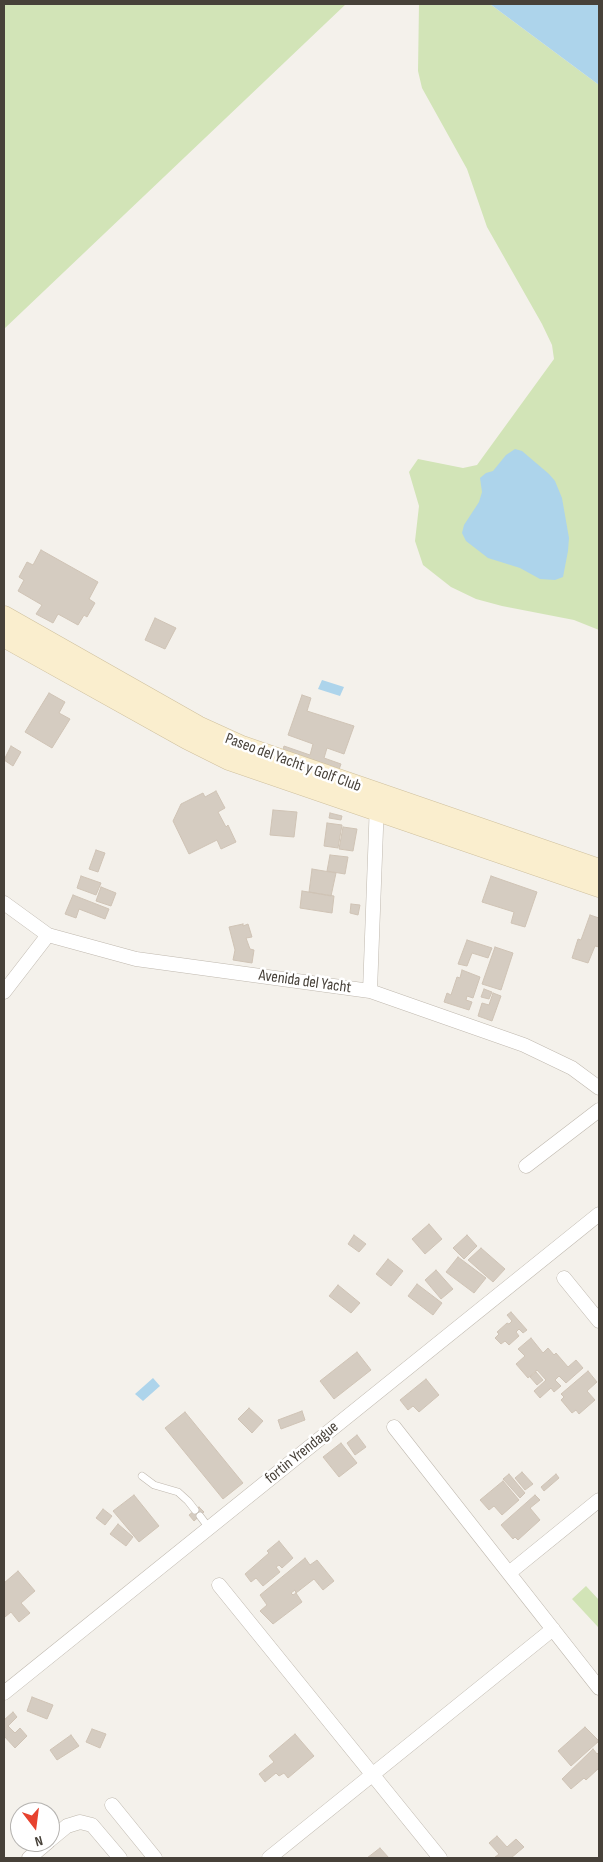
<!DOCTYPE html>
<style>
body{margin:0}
#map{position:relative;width:603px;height:1862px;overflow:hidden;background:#f4f1eb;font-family:"Sofia Sans Condensed",sans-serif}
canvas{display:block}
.frame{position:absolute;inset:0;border:5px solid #474139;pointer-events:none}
.north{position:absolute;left:10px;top:1802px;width:50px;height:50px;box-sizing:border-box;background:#fff;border:1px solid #b5b3b0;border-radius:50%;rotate:165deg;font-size:14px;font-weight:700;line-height:20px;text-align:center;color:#474139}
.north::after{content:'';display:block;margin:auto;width:18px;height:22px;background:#e7422e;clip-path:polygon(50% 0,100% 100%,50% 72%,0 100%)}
</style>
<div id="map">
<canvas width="603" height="1862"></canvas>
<div class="frame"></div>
<div class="north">N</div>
</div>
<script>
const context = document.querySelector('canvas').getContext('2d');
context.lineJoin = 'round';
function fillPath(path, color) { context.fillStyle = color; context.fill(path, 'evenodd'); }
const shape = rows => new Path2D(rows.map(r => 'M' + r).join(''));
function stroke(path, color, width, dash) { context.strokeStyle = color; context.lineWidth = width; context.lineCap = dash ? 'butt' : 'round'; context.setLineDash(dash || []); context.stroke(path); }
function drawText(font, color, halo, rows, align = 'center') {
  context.font = font + ' "Sofia Sans Condensed",sans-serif'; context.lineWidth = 5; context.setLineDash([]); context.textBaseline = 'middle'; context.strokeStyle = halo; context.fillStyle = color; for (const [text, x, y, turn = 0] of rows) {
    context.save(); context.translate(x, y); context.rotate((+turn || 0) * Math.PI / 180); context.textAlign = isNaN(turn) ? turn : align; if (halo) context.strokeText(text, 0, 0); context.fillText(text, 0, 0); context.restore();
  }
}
const green = shape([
 [4,4,346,4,4,329],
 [419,4,490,4,599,85,599,630,574,620,502,606,476,599,451,587,423,565,415,541,419,506,409,472,418,459,463,468,477,465,554,359,552,345,542,324,487,227,467,169,422,88,418,71],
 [586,1586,599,1600,598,1627,572,1599]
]);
const water = shape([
 [490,4,599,4,599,85],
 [515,449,522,451,549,474,555,481,562,498,569,538,568,551,563,577,555,580,540,579,520,568,488,558,466,541,462,533,464,525,479,502,482,492,480,478,486,473,493,471,506,455],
 [322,680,344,687,340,696,318,689],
 [153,1378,160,1386,143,1401,135,1394]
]);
const building = shape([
 [41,550,98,582,89,599,95,603,87,617,84,615,78,625,58,614,53,623,36,614,42,605,18,591,24,580,19,577,27,562,33,565,41,550],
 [155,618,176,628,165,649,145,640,155,618],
 [49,693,65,702,59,713,70,719,52,748,25,732,49,693],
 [302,695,311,698,307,711,354,726,344,754,327,748,324,758,341,764,337,775,281,757,284,746,310,755,313,744,288,735,302,695],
 [11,746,21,752,13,766,4,760,11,746],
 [216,791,225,808,218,812,226,827,228,825,236,842,221,849,217,840,189,854,173,821,181,804,203,793,205,797,216,791],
 [273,810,297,812,294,837,270,835,273,810],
 [330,813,342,816,341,820,329,818,330,813],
 [327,823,342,825,338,848,324,846,327,823],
 [343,827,357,829,353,851,339,849,343,827],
 [96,850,105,853,98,872,89,869,96,850],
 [330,855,348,857,345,874,327,871,330,855],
 [312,869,336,873,331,896,309,892,312,869],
 [81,876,101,883,96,895,77,888,81,876],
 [491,876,537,892,525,927,511,923,514,912,482,902,491,876],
 [101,887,116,893,111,906,96,901,101,887],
 [302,891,334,896,332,913,300,908,302,891],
 [73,895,109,909,105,919,79,909,76,918,65,914,73,895],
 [351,904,360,905,358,915,350,913,351,904],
 [590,915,599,918,599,947,595,946,588,963,572,958,578,939,581,940,590,915],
 [243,924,243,926,248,924,252,937,246,938,250,949,254,950,252,963,233,960,235,950,229,927,243,924],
 [467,940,492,948,488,958,472,953,467,966,458,964,467,940],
 [495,947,513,953,501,990,482,984,495,947],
 [462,970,480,977,473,998,467,996,466,1000,472,1002,469,1010,444,1002,447,993,451,995,457,977,460,978,462,970],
 [484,989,492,992,489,999,481,997,484,989],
 [493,993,501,996,492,1021,478,1016,482,1003,489,1005,493,993],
 [429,1224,442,1239,425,1254,412,1239,429,1224],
 [354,1235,366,1244,359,1252,348,1244,354,1235],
 [467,1235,477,1246,464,1259,453,1248,467,1235],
 [481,1248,505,1269,493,1282,468,1260,481,1248],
 [458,1257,486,1278,474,1293,446,1272,458,1257],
 [388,1259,403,1271,391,1286,376,1274,388,1259],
 [436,1270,453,1289,441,1299,425,1280,436,1270],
 [417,1284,442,1303,433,1315,408,1296,417,1284],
 [338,1285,360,1303,351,1313,329,1296,338,1285],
 [511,1312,527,1330,523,1333,519,1329,516,1332,519,1336,509,1345,505,1341,501,1344,495,1338,499,1334,497,1332,507,1323,509,1324,512,1321,507,1315,511,1312],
 [531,1338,543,1353,548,1348,554,1355,556,1353,568,1367,576,1360,583,1368,566,1383,559,1376,555,1380,561,1386,554,1392,551,1388,540,1398,534,1391,546,1380,537,1370,528,1378,516,1364,525,1356,518,1349,531,1338],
 [357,1352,371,1370,334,1399,320,1381,357,1352],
 [588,1371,597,1382,587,1391,595,1400,579,1414,576,1410,572,1413,561,1400,564,1397,561,1394,588,1371],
 [536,1372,543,1380,537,1385,530,1377,536,1372],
 [426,1379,439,1395,419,1412,413,1406,408,1410,400,1400,426,1379],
 [249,1408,263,1421,252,1433,238,1419,249,1408],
 [302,1411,305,1420,281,1429,278,1420,302,1411],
 [185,1412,243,1483,223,1499,165,1428,185,1412],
 [357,1435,366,1447,355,1455,347,1443,357,1435],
 [341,1443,357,1463,339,1477,323,1457,341,1443],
 [522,1472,533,1484,525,1490,515,1478,522,1472],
 [509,1474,525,1493,520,1498,503,1479,509,1474],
 [556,1474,559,1478,544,1491,541,1487,556,1474],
 [503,1481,519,1500,502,1515,494,1506,489,1510,480,1500,503,1481],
 [134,1495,159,1526,139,1542,113,1511,134,1495],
 [535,1495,540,1500,530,1508,540,1520,518,1540,515,1537,513,1539,501,1525,535,1495],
 [199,1507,204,1512,194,1521,189,1515,199,1507],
 [103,1509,112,1516,105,1525,96,1518,103,1509],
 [118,1524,133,1537,126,1546,110,1534,118,1524],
 [279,1541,293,1558,282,1568,279,1565,276,1567,280,1572,263,1586,256,1578,251,1582,245,1574,269,1553,267,1551,279,1541],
 [305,1558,310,1565,317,1560,334,1581,323,1590,314,1579,296,1593,295,1590,291,1593,293,1595,296,1593,302,1602,273,1624,260,1611,267,1605,260,1595,305,1558],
 [18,1571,35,1591,21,1603,30,1613,19,1622,11,1612,5,1617,4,1616,4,1583,18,1571],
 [32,1697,53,1705,47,1719,27,1711,32,1697],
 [13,1712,17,1717,8,1726,15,1733,20,1728,27,1736,15,1748,4,1736,4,1720,13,1712],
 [585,1727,599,1741,571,1766,558,1751,585,1727],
 [92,1729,106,1734,100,1748,86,1742,92,1729],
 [295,1734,314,1756,288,1778,284,1773,279,1776,276,1773,265,1782,259,1774,274,1762,269,1756,295,1734],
 [71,1735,79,1746,57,1760,50,1750,71,1735],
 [593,1749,597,1754,599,1752,599,1768,586,1780,584,1778,571,1789,562,1779,593,1749],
 [497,1836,507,1847,516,1839,524,1847,511,1858,494,1858,499,1854,489,1843,497,1836],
 [380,1848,389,1858,367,1858,380,1848]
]);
const service = shape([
 [142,1476,154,1485,178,1492,188,1501,195,1510],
 [200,1516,209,1528]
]);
const minor = shape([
 [4,903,48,935,136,959,370,991,524,1045,572,1068,599,1088],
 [370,991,377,802],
 [4,992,48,935],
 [526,1166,599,1110],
 [564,1278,599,1321],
 [394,1427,599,1688],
 [509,1573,599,1500],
 [219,1585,440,1858],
 [4,1693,599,1214],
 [112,1805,155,1858],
 [50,1840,67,1826,80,1822,92,1825,120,1858],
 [29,1858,48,1842],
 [269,1858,553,1629]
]);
const secondary = shape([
 [4,616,198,726,242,746,599,869],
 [4,637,187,739,229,760,599,887]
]);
const streetNames = [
 ["Paseo del Yacht y Golf Club",293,763,20],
 ["Avenida del Yacht",305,982,8],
 ["fortin Yrendague",302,1453,-39]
];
fillPath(green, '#d2e4b7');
fillPath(water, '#add4eb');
fillPath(building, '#d5ccc1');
stroke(building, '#cfc3b5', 1);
stroke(service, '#bfb8ae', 8);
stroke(minor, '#bfb8ae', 15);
stroke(secondary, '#cfc09e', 21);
stroke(service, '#fff', 7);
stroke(minor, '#fff', 14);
stroke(secondary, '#faeece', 20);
drawText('16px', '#474139', '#fff', streetNames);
</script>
